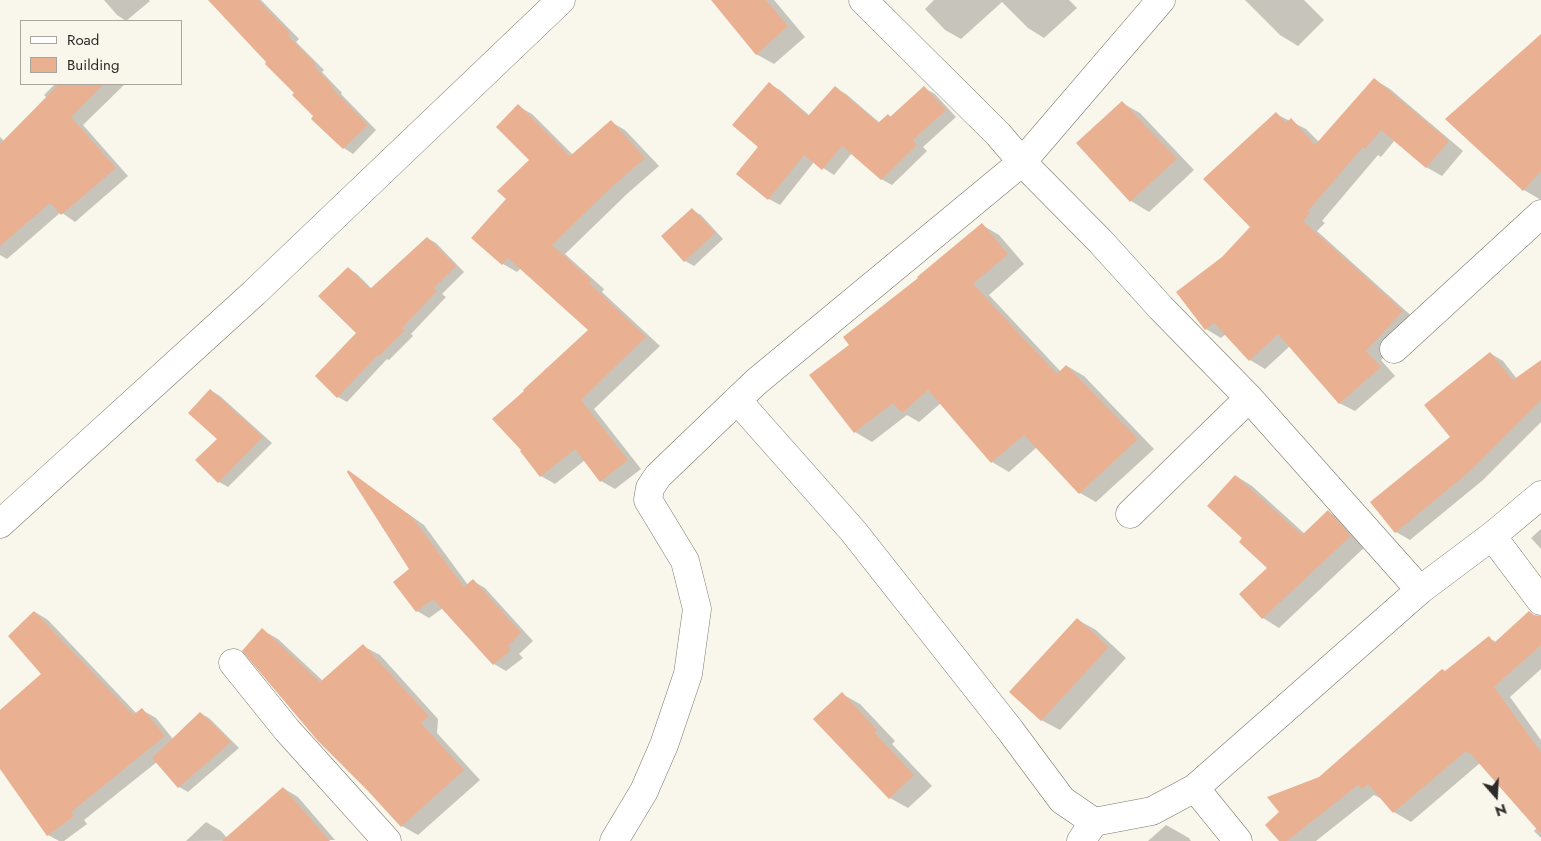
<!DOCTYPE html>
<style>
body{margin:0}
#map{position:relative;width:1541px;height:841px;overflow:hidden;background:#f9f6ec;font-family:Jost,sans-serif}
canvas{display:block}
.legend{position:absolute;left:20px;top:20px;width:162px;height:65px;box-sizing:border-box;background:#f9f6ec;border:1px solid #a7a59d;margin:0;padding:6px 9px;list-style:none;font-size:15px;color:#2c2b27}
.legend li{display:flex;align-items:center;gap:10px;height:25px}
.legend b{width:25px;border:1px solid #a7a59d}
.north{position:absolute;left:1471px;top:771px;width:50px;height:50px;-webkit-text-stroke:4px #f9f6ec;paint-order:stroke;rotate:161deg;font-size:14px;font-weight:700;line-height:20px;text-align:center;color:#2c2b27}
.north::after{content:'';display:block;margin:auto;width:18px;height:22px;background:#2c2b27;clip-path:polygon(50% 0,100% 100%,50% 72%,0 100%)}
</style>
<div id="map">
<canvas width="1541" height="841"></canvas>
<ul class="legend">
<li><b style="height:6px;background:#fff"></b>Road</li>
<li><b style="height:14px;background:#e9b092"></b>Building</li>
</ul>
<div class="north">N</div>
</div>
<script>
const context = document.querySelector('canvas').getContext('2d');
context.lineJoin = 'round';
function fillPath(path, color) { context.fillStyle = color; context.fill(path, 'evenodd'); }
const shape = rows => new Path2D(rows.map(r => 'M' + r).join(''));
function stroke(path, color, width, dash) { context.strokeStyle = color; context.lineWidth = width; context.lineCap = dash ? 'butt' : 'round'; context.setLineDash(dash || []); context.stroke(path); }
const shadow = shape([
 [104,0,149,0,150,1,126,21,117,15],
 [209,0,261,0,299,39,296,42,324,70,322,72,342,93,341,94,376,130,353,154,344,148,268,63],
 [712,0,774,0,805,37,774,64,756,54],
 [934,0,1069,0,1077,8,1044,38,1028,28,1002,2,961,39,945,30,925,9],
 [1245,0,1304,0,1324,20,1298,46,1280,35],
 [1541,35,1541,200,1524,190],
 [1375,80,1390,89,1463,151,1442,176,1426,167,1395,140,1381,157,1378,155,1322,221,1325,223,1317,231,1417,321,1381,360,1395,376,1355,411,1339,403,1290,346,1265,369,1250,360,1226,334,1221,338,1206,329,1223,258,1251,227,1276,114,1306,129,1319,142],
 [55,84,125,84,83,125,128,176,75,222,61,212,7,259,0,255,0,137,4,141,47,98,44,95],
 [769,84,780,90,810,116,835,88,846,94,880,123,888,115,892,117,924,88,935,94,956,117,923,147,927,151,892,185,881,179,852,153,834,175,814,162,780,205,769,199,737,174,759,146],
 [1122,103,1140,113,1194,170,1149,212,1131,201,1078,143],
 [518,106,532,114,573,155,611,122,625,130,659,166,628,193,565,254,604,289,602,292,660,346,594,409,641,469,615,489,601,481,585,460,555,484,541,476,589,330,521,268,517,272,503,264,473,238,507,199,531,160],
 [692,210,701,215,723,239,694,266,685,261],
 [982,225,999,235,1024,264,989,295,1061,372,1067,366,1084,376,1154,449,1096,502,1080,493,1037,447,1009,472,992,462,941,403,919,422,907,415,872,442,855,432,850,345,920,278],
 [427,238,436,243,464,272,442,294,446,297,411,334,413,336,389,360,387,359,347,402,338,397,357,333,348,268,357,274,372,289],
 [1490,353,1503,361,1517,379,1541,362,1541,422,1483,480,1410,540,1396,532,1371,502,1452,438],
 [210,390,220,396,272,443,228,487,219,482,196,460,219,439],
 [348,472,424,525,468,585,473,581,485,588,533,641,519,654,523,658,506,671,494,664,443,608,429,618,417,611,410,570],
 [1236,476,1252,486,1305,534,1328,512,1345,521,1366,546,1279,628,1263,618,1269,568,1244,538],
 [1541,529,1541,549,1531,538],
 [35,612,48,620,137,714,142,710,156,718,173,739,200,713,209,718,239,748,188,792,179,787,157,762,84,820,87,824,64,841,59,841,48,835,0,763,0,712,45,672],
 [1541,619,1541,669,1510,697,1541,740,1541,838,1534,831,1537,828,1480,763,1411,822,1394,812,1381,797,1380,798,1374,795,1316,841,1281,841,1320,778,1489,638,1496,642],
 [1078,620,1096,630,1126,658,1060,730,1041,720],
 [262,630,278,639,323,681,363,646,380,655,438,719,437,733,480,780,418,835,402,826],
 [842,694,860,704,895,741,892,744,932,786,908,808,890,798],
 [283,788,298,797,335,840,186,841,206,822,221,831,227,838],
 [1166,825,1189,838,1191,841,1148,841]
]);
const building = shape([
 [208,0,258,0,290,33,288,36,316,64,314,66,333,87,332,88,368,125,343,149,311,119,313,116,292,95,294,93,265,64,266,62],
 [711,0,766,0,788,26,756,55],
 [1541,34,1541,171,1523,191,1445,119],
 [1374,78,1449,141,1426,168,1381,130,1365,149,1363,147,1308,211,1310,213,1303,221,1403,311,1366,351,1381,367,1339,404,1278,334,1249,361,1214,323,1205,330,1176,292,1222,257,1250,227,1203,179,1276,112,1286,123,1291,118,1315,145],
 [769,82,808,116,835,86,878,123,888,114,890,117,924,86,946,110,913,140,917,145,881,180,842,146,822,170,804,155,768,200,736,174,758,147,732,125],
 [59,84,104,84,71,117,116,168,61,215,50,203,0,246,0,144],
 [1122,101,1177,159,1130,202,1076,143],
 [518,104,570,156,611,120,645,158,614,185,552,245,591,280,589,283,646,337,581,400,628,460,600,482,575,449,540,477,520,451,521,450,492,419,524,391,523,390,588,330,508,258,502,265,471,238,506,199,497,191,529,160,496,127],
 [692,208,715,233,684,262,661,236],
 [982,223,1008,254,973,284,1057,374,1066,365,1138,439,1079,494,1024,435,991,463,928,390,902,413,893,403,854,433,809,375,849,345,843,337,918,278,917,277],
 [427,237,456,266,434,288,437,291,402,328,405,330,379,356,378,355,337,398,315,376,356,333,318,296,348,267,370,289],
 [1490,352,1513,380,1541,360,1541,400,1469,472,1395,533,1370,502,1450,437,1424,405],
 [210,389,263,437,218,483,195,460,217,439,188,413],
 [348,470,412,517,464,587,473,579,521,633,508,646,511,650,493,665,433,599,416,612,393,582,409,569,347,472],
 [1235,475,1302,535,1328,510,1351,536,1262,619,1239,594,1267,568,1239,542,1242,538,1207,506],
 [34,611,133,715,142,708,165,736,71,812,74,816,47,836,0,769,0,710,41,674,8,636],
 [1529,611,1534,615,1541,616,1541,645,1494,687,1541,752,1541,834,1470,753,1468,754,1466,751,1393,813,1368,784,1362,789,1358,785,1287,841,1279,841,1265,825,1279,812,1267,797,1319,777,1442,669,1445,671,1489,636,1494,643],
 [1077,618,1109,647,1041,721,1009,692],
 [262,628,320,682,363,644,429,716,421,723,464,770,401,827,368,791,318,741,242,651],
 [842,692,877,730,875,733,914,775,889,799,813,719],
 [200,712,231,742,178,788,152,758],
 [283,787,330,841,222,841]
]);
const minor = shape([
 [863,0,998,134,1022,162,1100,241,1161,308,1249,398,1420,590],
 [1394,349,1541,214],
 [737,400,853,531,1010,730,1062,800,1094,822,1152,811,1195,788],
 [1130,514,1249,398],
 [0,524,254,293,561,0],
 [1492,536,1541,601],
 [233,663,287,730,387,841],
 [614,841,644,791,664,745,688,674,697,609,685,561,648,500,650,488,658,476,756,382,1022,162,1161,0],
 [1081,841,1094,822],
 [1238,841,1195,788,1420,590,1492,536,1541,495]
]);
fillPath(shadow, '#0003');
fillPath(building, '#e9b092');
stroke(minor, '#7b786f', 29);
stroke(minor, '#fff', 28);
</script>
